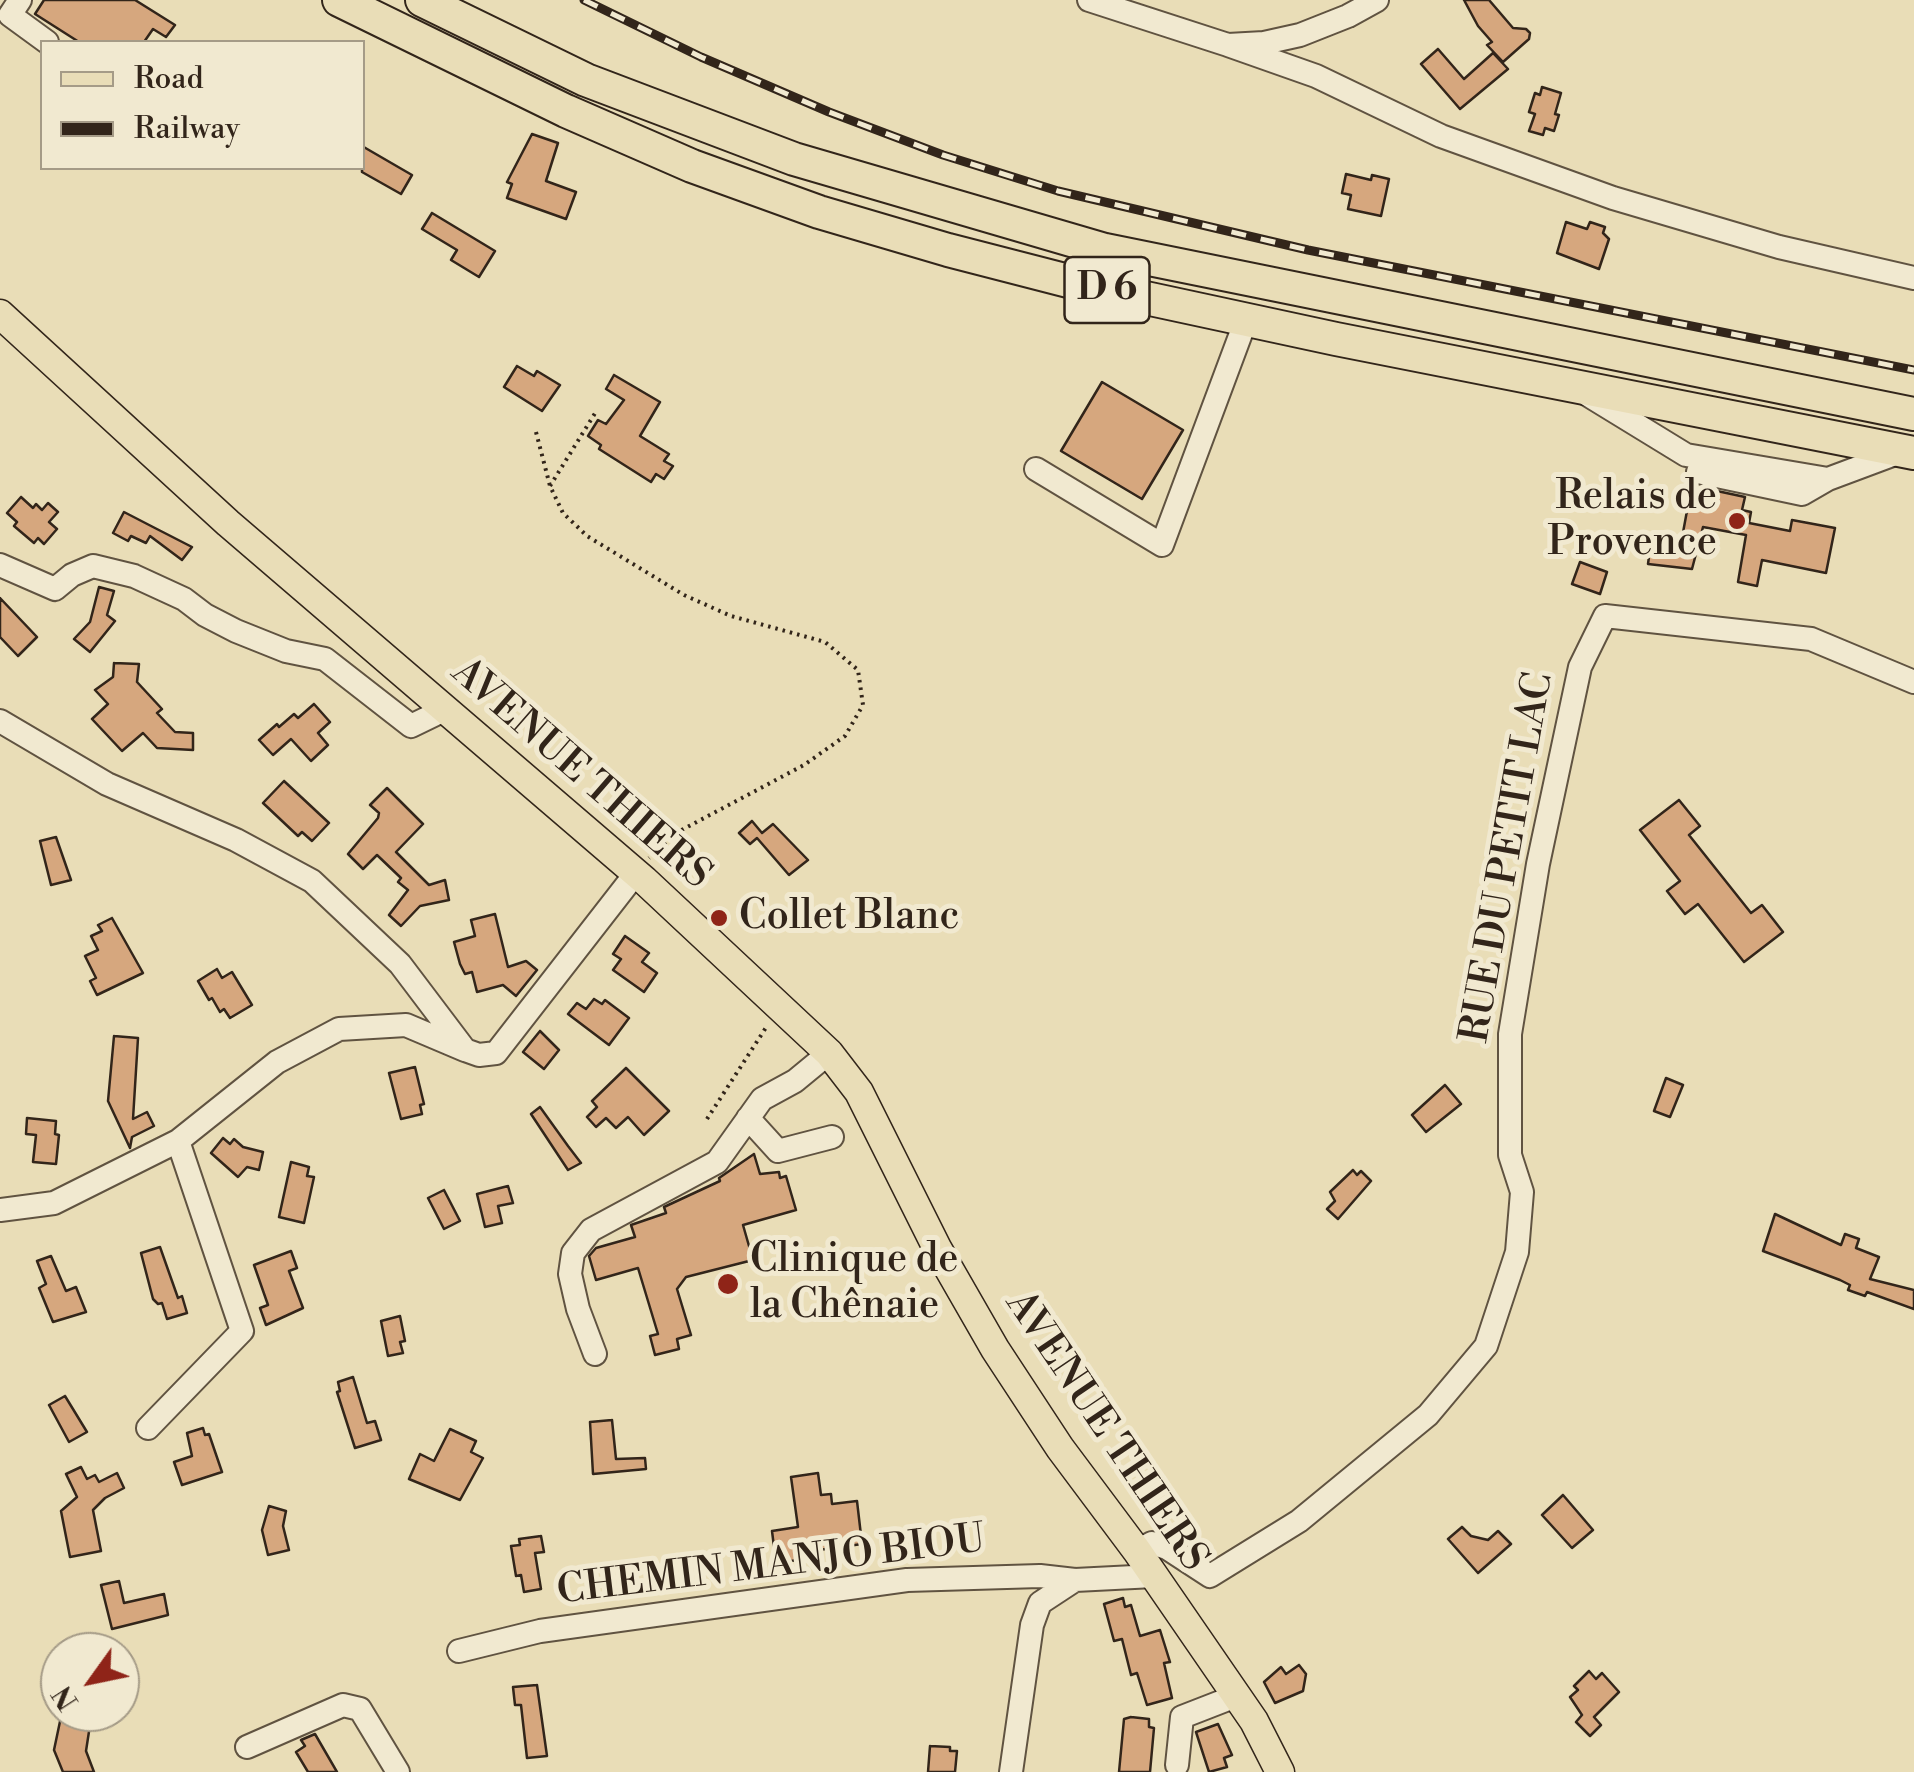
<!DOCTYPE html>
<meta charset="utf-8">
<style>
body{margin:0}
#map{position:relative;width:1914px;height:1772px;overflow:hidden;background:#e9ddb7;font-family:"Libre Bodoni",serif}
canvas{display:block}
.legend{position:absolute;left:40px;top:40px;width:325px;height:130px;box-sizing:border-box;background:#f1e9d0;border:2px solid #a59b87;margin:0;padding:12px 18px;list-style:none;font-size:30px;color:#32251a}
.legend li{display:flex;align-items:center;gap:20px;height:50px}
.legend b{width:50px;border:2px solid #a59b87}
.north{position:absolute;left:40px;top:1632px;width:100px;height:100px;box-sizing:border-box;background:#f1e9d0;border:2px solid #a59b87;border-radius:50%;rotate:237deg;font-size:28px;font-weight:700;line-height:40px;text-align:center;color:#32251a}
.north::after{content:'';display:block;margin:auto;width:35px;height:45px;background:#8f2418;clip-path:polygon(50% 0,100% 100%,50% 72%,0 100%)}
</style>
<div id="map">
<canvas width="1914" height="1772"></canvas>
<ul class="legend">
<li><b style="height:12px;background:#e9ddb7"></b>Road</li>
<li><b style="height:12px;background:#32251a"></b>Railway</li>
</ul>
<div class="north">N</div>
</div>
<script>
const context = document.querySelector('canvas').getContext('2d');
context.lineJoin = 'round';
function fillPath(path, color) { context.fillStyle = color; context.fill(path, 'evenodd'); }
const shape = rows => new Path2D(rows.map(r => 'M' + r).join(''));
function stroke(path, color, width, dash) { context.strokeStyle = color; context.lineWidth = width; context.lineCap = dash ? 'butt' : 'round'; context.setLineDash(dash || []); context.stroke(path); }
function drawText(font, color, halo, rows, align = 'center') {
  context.font = font + ' "Libre Bodoni",serif'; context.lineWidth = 10; context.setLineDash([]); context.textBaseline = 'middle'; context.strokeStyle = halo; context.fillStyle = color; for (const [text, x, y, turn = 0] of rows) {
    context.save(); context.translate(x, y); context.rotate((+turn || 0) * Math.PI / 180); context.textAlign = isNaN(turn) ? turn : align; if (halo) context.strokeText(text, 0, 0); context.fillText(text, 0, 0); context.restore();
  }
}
const building = shape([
 [44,0,135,0,175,25,166,37,153,29,144,42,79,42,35,14,44,0],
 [1464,0,1489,0,1513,28,1526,29,1530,33,1529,39,1503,62,1487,45,1492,42,1478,26,1464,0],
 [1438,49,1464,79,1493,53,1508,69,1460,109,1421,64,1438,49],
 [1542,87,1561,93,1555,114,1559,115,1554,131,1545,128,1543,135,1529,131,1535,114,1529,112,1535,93,1540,95,1542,87],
 [532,134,558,143,546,181,576,192,566,219,507,198,512,184,507,182,532,134],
 [362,146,412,175,401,194,362,172,362,146],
 [1346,174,1371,180,1372,175,1389,179,1381,216,1348,209,1351,195,1342,193,1346,174],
 [432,213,495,251,479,277,451,260,457,250,422,229,432,213],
 [1566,222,1587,229,1590,222,1605,227,1603,233,1609,239,1599,269,1557,253,1566,222],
 [517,366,534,376,537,371,560,385,542,411,504,387,517,366],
 [614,375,660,402,640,436,669,454,664,461,673,466,664,479,656,474,651,482,599,449,601,445,588,436,598,420,606,424,624,400,606,389,614,375],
 [1102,382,1183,430,1142,499,1061,451,1102,382],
 [1717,491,1745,497,1742,510,1751,512,1749,523,1790,531,1792,520,1835,528,1826,573,1762,560,1757,586,1738,582,1746,535,1703,527,1692,569,1648,564,1652,534,1682,538,1689,500,1714,505,1717,491],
 [21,497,33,508,36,504,42,510,48,503,58,512,49,522,57,529,44,544,38,538,34,543,14,526,17,522,7,513,21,497],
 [124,512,153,527,192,547,182,560,150,536,146,543,131,536,128,541,113,533,124,512],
 [1580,562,1607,572,1600,594,1572,584,1580,562],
 [99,587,114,591,107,615,115,621,90,652,74,639,90,622,99,587],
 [0,598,37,637,18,656,0,637,0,598],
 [114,663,139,664,137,682,162,709,157,713,175,732,193,733,193,750,157,748,143,733,122,751,92,719,108,704,95,690,113,677,114,663],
 [314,704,330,722,318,733,328,745,311,761,291,739,273,755,259,740,277,724,279,727,294,714,298,718,314,704],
 [284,781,329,823,312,841,302,832,298,836,263,803,284,781],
 [387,788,423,824,396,852,429,885,445,880,449,900,420,906,401,926,389,915,408,890,398,882,401,878,377,855,363,869,348,854,378,818,379,813,370,805,387,788],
 [1679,800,1700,826,1689,835,1751,913,1762,905,1783,932,1744,962,1698,904,1685,914,1667,891,1680,881,1640,830,1679,800],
 [752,821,762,833,773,824,808,860,789,875,757,838,750,844,739,833,752,821],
 [56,837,71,880,51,885,40,841,56,837],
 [495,914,508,967,526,961,537,970,516,996,503,985,477,992,472,972,465,974,460,964,454,942,475,936,471,920,495,914],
 [112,918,143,973,97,995,90,981,96,978,85,956,98,950,91,936,102,931,98,925,112,918],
 [625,936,649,953,642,962,657,973,644,992,613,970,621,959,613,954,625,936],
 [217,969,222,978,232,972,252,1005,230,1018,224,1009,220,1012,212,998,209,1000,198,981,217,969],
 [594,999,602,1004,605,1000,629,1018,609,1045,568,1014,577,1003,586,1009,594,999],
 [540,1031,559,1050,544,1069,523,1052,540,1031],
 [114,1036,138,1038,133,1119,147,1112,154,1126,132,1137,130,1148,108,1101,114,1036],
 [415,1067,424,1104,420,1105,422,1114,401,1119,389,1073,415,1067],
 [626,1068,669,1111,644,1135,628,1117,616,1128,606,1118,596,1127,587,1117,597,1107,592,1101,626,1068],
 [1666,1078,1683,1085,1670,1117,1654,1111,1666,1078],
 [1445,1085,1461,1104,1426,1132,1412,1115,1445,1085],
 [540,1107,568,1146,581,1163,568,1170,531,1114,540,1107],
 [27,1118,56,1121,55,1134,59,1135,56,1164,33,1162,36,1135,26,1134,27,1118],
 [223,1138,230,1144,234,1139,243,1147,263,1152,259,1170,247,1167,238,1177,211,1153,223,1138],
 [754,1154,760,1174,779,1172,780,1178,786,1176,796,1210,743,1225,753,1260,686,1277,677,1289,691,1335,677,1339,679,1349,655,1355,650,1336,658,1334,638,1268,596,1280,589,1256,596,1248,635,1237,631,1225,666,1213,664,1207,720,1181,719,1178,754,1154],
 [291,1162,309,1167,307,1176,314,1177,304,1223,279,1217,291,1162],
 [1353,1170,1357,1175,1361,1171,1371,1181,1338,1219,1327,1209,1335,1201,1330,1192,1353,1170],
 [508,1186,513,1203,498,1206,502,1223,485,1227,477,1194,508,1186],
 [444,1190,460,1221,444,1229,428,1198,444,1190],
 [1775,1214,1841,1245,1845,1234,1859,1239,1856,1248,1879,1257,1870,1279,1914,1290,1914,1309,1867,1292,1865,1296,1848,1290,1850,1285,1840,1280,1763,1251,1775,1214],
 [160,1247,178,1298,182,1296,187,1313,167,1319,162,1303,158,1304,153,1299,141,1253,160,1247],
 [291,1251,297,1268,289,1271,303,1308,266,1325,260,1308,268,1305,254,1265,291,1251],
 [51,1256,66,1291,76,1287,86,1312,53,1322,39,1288,46,1284,37,1261,51,1256],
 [400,1316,405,1341,400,1342,403,1353,388,1356,381,1321,400,1316],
 [353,1377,367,1423,375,1421,381,1440,355,1448,337,1392,340,1391,338,1382,353,1377],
 [65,1396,87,1432,69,1442,49,1405,65,1396],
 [612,1420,616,1459,645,1458,646,1469,593,1474,590,1422,612,1420],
 [203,1428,205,1435,209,1434,222,1472,182,1485,174,1462,192,1456,187,1433,203,1428],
 [450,1429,476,1441,471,1452,483,1458,460,1500,409,1479,420,1454,434,1461,450,1429],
 [81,1467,87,1479,95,1475,99,1482,117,1473,124,1488,105,1498,93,1510,101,1551,70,1557,61,1511,77,1497,66,1474,81,1467],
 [818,1473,821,1495,831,1494,832,1504,857,1501,862,1544,819,1550,820,1557,776,1563,772,1531,798,1527,791,1477,818,1473],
 [1563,1495,1593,1530,1572,1548,1542,1515,1563,1495],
 [269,1506,286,1511,283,1526,289,1550,268,1555,262,1530,269,1506],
 [1462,1527,1471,1536,1488,1540,1498,1531,1511,1544,1478,1573,1448,1539,1462,1527],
 [541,1536,544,1552,535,1553,541,1589,524,1592,521,1575,516,1576,511,1546,520,1545,519,1539,541,1536],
 [119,1581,124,1603,164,1594,168,1615,112,1629,101,1585,119,1581],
 [1123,1598,1125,1607,1131,1605,1140,1636,1160,1630,1170,1662,1164,1663,1172,1698,1147,1705,1137,1673,1131,1675,1122,1639,1114,1641,1104,1604,1123,1598],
 [1299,1665,1306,1674,1303,1691,1275,1703,1264,1682,1281,1667,1286,1674,1299,1665],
 [1589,1671,1596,1679,1602,1673,1619,1692,1594,1717,1601,1725,1590,1736,1576,1722,1582,1715,1570,1697,1578,1690,1574,1686,1589,1671],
 [537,1685,547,1756,527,1758,521,1705,515,1705,513,1687,537,1685],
 [62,1712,92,1712,86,1751,94,1772,63,1772,54,1750,62,1712],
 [1131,1717,1149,1719,1149,1727,1154,1728,1150,1772,1119,1772,1124,1719,1131,1717],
 [1218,1724,1232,1755,1224,1758,1227,1767,1209,1772,1196,1732,1218,1724],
 [315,1734,337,1772,308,1772,296,1752,305,1746,301,1740,315,1734],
 [930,1746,950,1747,950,1751,957,1751,955,1772,928,1772,930,1746]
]);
const path = shape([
 [536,432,550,486,563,513,587,536,684,595,731,616,825,642,858,670,863,705,845,736,804,765,676,833,649,858],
 [550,486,597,410],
 [707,1119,767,1026]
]);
const minor = shape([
 [20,0,10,15,47,42],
 [1089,0,1228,45,1264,43,1300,35,1348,16,1377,0],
 [1228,45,1316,76,1441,136,1613,198,1779,247,1914,278],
 [1588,395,1686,455,1828,479,1903,451],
 [1036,469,1162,545,1246,320],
 [1698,472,1802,494,1828,479],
 [0,565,55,589,72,575,93,566,134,576,184,599,205,615,236,631,286,651,325,659,411,726,444,710],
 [0,721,107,784,236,840,312,881,400,964,465,1050,479,1055,496,1053,636,873],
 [748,1118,778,1151,832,1137],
 [0,1210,54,1203,178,1141,277,1062,339,1029,406,1025,465,1050],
 [595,1354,578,1309,570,1274,573,1253,591,1230,717,1162,762,1099,795,1081,829,1053],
 [148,1428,242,1331,178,1141],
 [1137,1551,1152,1543,1167,1548,1210,1576,1299,1521,1428,1415,1486,1346,1517,1252,1522,1192,1510,1155,1510,1034,1538,864,1580,667,1605,616,1811,639,1914,682],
 [459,1651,540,1631,907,1580,1040,1576,1075,1580,1154,1576],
 [247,1747,343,1705,360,1709,398,1772],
 [1177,1765,1182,1717,1236,1696],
 [1011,1772,1032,1625,1040,1603,1075,1580]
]);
const major = shape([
 [0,314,228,523,644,880,829,1053,859,1092,937,1248,995,1349,1060,1448,1137,1551,1254,1721,1280,1772]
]);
const highway = shape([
 [339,0,566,111,692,166,819,212,948,250,1076,283,1336,339,1914,453],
 [422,0,586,80,794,159,1105,250,1914,414]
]);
const rail = shape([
 [584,0,701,57,829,112,943,155,1058,191,1308,250,1914,370]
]);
const markers = [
 [1737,521,10,"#8f2418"],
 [719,918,10,"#8f2418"],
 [728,1284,12,"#8f2418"]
];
const shields = [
 [1107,290,85]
];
const shieldNames = [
 ["D 6",1107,290]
];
const poiNames = [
 ["Relais de",1717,498,"right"],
 ["Provence",1717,544,"right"],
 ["Collet Blanc",739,918],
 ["Clinique de",750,1261],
 ["la Chênaie",750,1307]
];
const streetNames = [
 ["AVENUE THIERS",580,775,41],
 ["RUE DU PETIT LAC",1509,858,-80],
 ["AVENUE THIERS",1105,1432,56],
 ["CHEMIN MANJO BIOU",771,1567,-7]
];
fillPath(building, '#d6a77e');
stroke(building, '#32251a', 2.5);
stroke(minor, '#605341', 26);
stroke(major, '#32251a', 31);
stroke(highway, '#32251a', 36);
stroke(path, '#32251a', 4, [2.5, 5]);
stroke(minor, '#f1e9d0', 22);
stroke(major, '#e9ddb7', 28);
stroke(highway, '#e9ddb7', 32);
stroke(rail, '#32251a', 9);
stroke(rail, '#f1e9d0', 5, [15]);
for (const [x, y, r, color] of markers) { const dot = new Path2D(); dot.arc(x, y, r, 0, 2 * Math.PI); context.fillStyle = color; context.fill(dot); stroke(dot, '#f1e9d0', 4); }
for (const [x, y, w] of shields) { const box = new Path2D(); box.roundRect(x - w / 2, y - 33, w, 66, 8); context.fillStyle = '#f1e9d0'; context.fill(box); stroke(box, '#32251a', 2.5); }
drawText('bold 38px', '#32251a', null, shieldNames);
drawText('40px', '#32251a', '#f1e9d0', poiNames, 'left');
drawText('40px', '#32251a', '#f1e9d0', streetNames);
</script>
